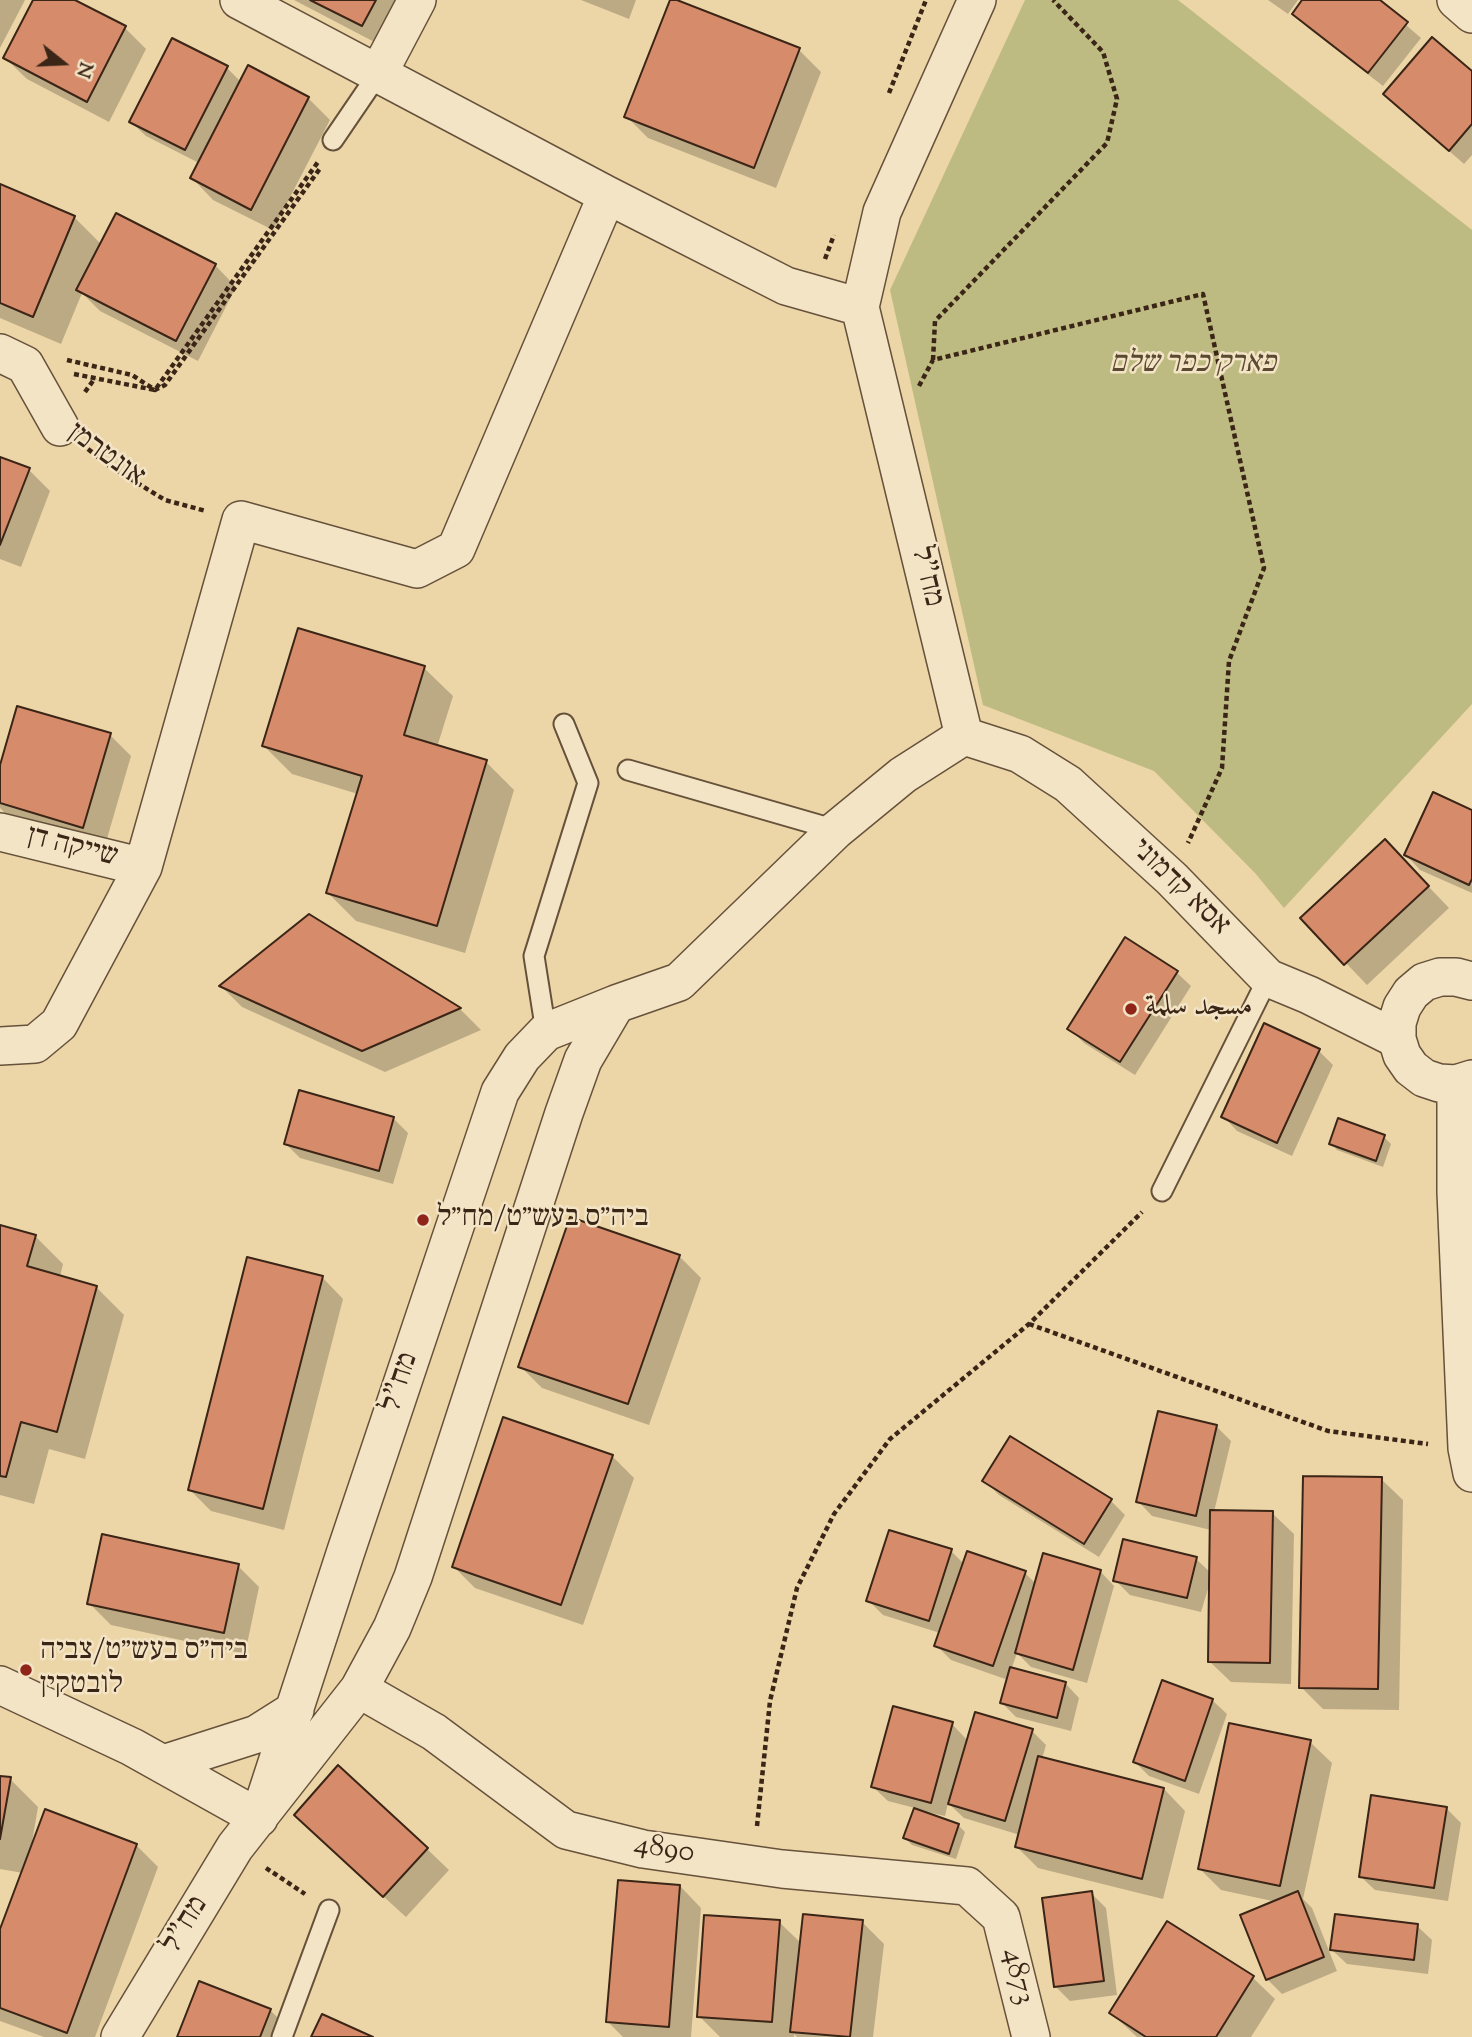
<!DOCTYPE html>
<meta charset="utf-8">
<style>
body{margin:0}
#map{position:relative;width:1472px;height:2037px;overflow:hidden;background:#ecd5a7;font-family:"Sorts Mill Goudy",serif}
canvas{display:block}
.north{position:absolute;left:28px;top:28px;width:70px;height:70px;-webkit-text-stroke:5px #f3e4c6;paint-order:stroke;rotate:108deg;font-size:19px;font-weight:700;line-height:28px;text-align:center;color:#3a2516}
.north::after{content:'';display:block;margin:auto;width:24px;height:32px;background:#3a2516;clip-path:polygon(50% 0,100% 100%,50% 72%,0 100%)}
</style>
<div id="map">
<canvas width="1472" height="2037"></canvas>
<div class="north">N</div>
</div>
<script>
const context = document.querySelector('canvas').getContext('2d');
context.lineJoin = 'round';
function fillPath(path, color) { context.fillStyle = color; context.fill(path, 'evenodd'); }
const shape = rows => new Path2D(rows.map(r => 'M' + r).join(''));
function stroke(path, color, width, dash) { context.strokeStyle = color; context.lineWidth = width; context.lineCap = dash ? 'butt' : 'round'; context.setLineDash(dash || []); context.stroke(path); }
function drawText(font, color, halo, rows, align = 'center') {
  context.font = font + ' "Sorts Mill Goudy",Amiri,"Frank Ruhl Libre",serif'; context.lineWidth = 5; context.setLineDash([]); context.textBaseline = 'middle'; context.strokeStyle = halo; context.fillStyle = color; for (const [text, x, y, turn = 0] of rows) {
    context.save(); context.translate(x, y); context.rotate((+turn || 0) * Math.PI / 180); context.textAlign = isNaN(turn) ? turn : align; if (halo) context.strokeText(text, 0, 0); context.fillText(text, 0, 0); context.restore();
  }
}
const green = shape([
 [1025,0,1178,0,1472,230,1472,704,1284,908,1255,873,1154,771,983,705,890,290]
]);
const shadow = shape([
 [0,0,25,0,0,48],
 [35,0,71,0,125,28,146,49,109,122,27,79,5,58],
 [294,0,408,0,384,47],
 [581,0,636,0,629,19],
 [672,0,799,50,821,72,776,188,648,138,626,116],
 [1268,0,1298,0,1288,14],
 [1305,0,1377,0,1421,38,1383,86,1308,28,1294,13],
 [227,68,241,82,308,98,330,120,273,230,213,200,192,178,199,163,146,136,131,122],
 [1472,74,1472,155,1464,164,1400,108],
 [0,186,74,217,102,245,215,265,236,287,198,361,100,311,82,293,61,344,0,318],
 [0,459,29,470,50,491,21,567,0,559],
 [424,668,453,696,437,747,486,762,514,790,465,953,356,921,328,893,358,794,292,774,264,746],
 [110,735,131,756,104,849,13,821,0,808,0,771],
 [1472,812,1472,893,1420,870,1406,855],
 [1406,863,1449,908,1367,985,1303,918],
 [309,916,460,1009,481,1030,385,1072,242,1007,221,986],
 [1176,972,1191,986,1135,1075,1084,1043,1070,1029],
 [1319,1051,1333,1065,1292,1156,1237,1131,1223,1116],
 [393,1118,408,1133,393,1184,300,1158,286,1144],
 [1339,1120,1384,1137,1391,1144,1383,1167,1337,1150,1331,1143],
 [0,1227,35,1236,63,1264,60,1277,96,1287,124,1315,85,1459,49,1449,34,1504,0,1495],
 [679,1256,701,1278,649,1425,542,1388,520,1366],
 [322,1277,343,1299,284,1530,211,1511,190,1490],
 [504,1419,613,1457,634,1478,583,1625,475,1588,454,1567],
 [1216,1426,1231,1441,1214,1512,1272,1513,1294,1534,1291,1684,1231,1682,1209,1661,1211,1579,1201,1612,1130,1595,1115,1580,1196,1559,1211,1573,1211,1530,1152,1516,1138,1501],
 [1381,1479,1403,1500,1399,1710,1323,1709,1301,1687],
 [985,1481,1110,1500,1125,1515,1099,1557,999,1495],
 [951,1551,964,1564,968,1553,1025,1573,1036,1584,1100,1571,1114,1586,1087,1683,1031,1667,1017,1653,1011,1670,1065,1683,1079,1698,1071,1731,1016,1717,1002,1703,1008,1680,951,1660,936,1645,940,1633,883,1615,868,1600],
 [238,1566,259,1587,245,1654,111,1625,89,1603],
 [1212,1700,1227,1714,1199,1794,1149,1776,1135,1762],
 [952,1724,968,1741,1032,1731,1046,1745,1042,1759,1164,1789,1185,1811,1163,1899,1038,1868,1017,1847,1020,1835,964,1818,948,1803,945,1816,927,1812,927,1814,958,1825,965,1832,956,1859,912,1845,905,1838,915,1808,888,1801,873,1787],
 [1310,1742,1332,1763,1303,1899,1312,1908,1337,1971,1282,1994,1267,1979,1277,1902,1221,1890,1200,1869],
 [0,1777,10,1779,38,1807,32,1842,136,1845,158,1867,95,2037,44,2037,0,2021,0,1934,23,1873,0,1869],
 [1446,1808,1461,1823,1448,1901,1375,1890,1360,1876],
 [317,1836,427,1849,449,1870,406,1917],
 [680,1886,701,1908,691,2037,623,2037,608,2022],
 [1091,1893,1106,1908,1117,1995,1070,2001,1056,1987],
 [779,1922,802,1944,862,1922,884,1944,873,2037,797,2037,794,2034,794,2037,720,2037,699,2016],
 [1168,1924,1253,1978,1275,1999,1251,2037,1137,2037,1111,2013],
 [1417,1926,1432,1940,1428,1974,1347,1964,1332,1950],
 [270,2010,292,2032,290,2037,179,2037]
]);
const building = shape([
 [33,0,75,0,126,26,87,102,3,58,33,0],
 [310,0,376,0,362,26,310,0],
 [670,0,677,0,800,48,754,168,624,117,670,0],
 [1302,0,1380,0,1408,22,1368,73,1292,14,1302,0],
 [1432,37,1472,71,1472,124,1449,151,1383,94,1432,37],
 [172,38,228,66,185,150,129,122,172,38],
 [248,65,309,97,251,210,190,178,248,65],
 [0,184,75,216,33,317,0,303,0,184],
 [116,213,216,264,176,341,76,290,116,213],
 [0,457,30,468,0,545,0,457],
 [298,628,425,666,404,735,487,760,437,926,326,893,362,776,262,746,298,628],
 [17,706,111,733,83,828,0,803,0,765,17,706],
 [1433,792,1472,810,1472,879,1469,885,1404,855,1433,792],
 [1385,839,1429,886,1344,965,1300,918,1385,839],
 [309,914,461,1008,362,1051,219,986,309,914],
 [1125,937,1178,971,1120,1062,1067,1029,1125,937],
 [1264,1023,1320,1049,1277,1143,1221,1117,1264,1023],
 [299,1090,394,1117,379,1171,284,1144,299,1090],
 [1338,1118,1385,1135,1376,1161,1329,1144,1338,1118],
 [570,1217,680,1255,628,1404,518,1367,570,1217],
 [0,1225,36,1235,27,1266,97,1286,57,1432,21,1422,6,1477,0,1476,0,1225],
 [247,1257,323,1276,263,1509,188,1490,247,1257],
 [1158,1411,1217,1425,1196,1516,1136,1502,1158,1411],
 [503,1417,613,1455,561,1605,452,1567,503,1417],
 [1010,1436,1112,1499,1084,1544,982,1481,1010,1436],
 [1303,1476,1382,1477,1378,1689,1299,1688,1303,1476],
 [1210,1510,1273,1511,1270,1663,1208,1662,1210,1510],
 [889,1530,952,1549,929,1621,866,1601,889,1530],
 [102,1534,239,1564,224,1633,87,1604,102,1534],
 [1123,1539,1197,1557,1187,1598,1113,1581,1123,1539],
 [967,1551,1026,1571,993,1666,934,1646,967,1551],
 [1043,1553,1101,1570,1073,1670,1015,1653,1043,1553],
 [1010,1667,1066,1682,1057,1718,1000,1703,1010,1667],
 [1162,1680,1213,1699,1185,1781,1133,1762,1162,1680],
 [893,1706,953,1722,931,1803,871,1787,893,1706],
 [975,1712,1033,1729,1005,1821,948,1804,975,1712],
 [1229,1723,1311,1740,1280,1886,1198,1869,1229,1723],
 [1038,1756,1164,1788,1142,1879,1015,1847,1038,1756],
 [338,1765,428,1848,383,1897,294,1815,338,1765],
 [0,1776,11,1777,0,1839,0,1776],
 [1371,1795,1447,1807,1434,1888,1359,1877,1371,1795],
 [914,1808,959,1824,949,1854,903,1838,914,1808],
 [45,1809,137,1844,67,2033,0,2008,0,1929,45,1809],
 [618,1880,680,1885,669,2027,606,2022,618,1880],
 [1092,1891,1104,1981,1054,1987,1042,1898,1092,1891],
 [1298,1891,1324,1957,1266,1980,1240,1915,1298,1891],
 [803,1914,863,1920,850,2037,790,2032,803,1914],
 [1335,1914,1418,1924,1414,1960,1330,1950,1335,1914],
 [704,1915,780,1920,772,2022,697,2017,704,1915],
 [1167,1921,1254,1976,1216,2037,1146,2037,1109,2013,1167,1921],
 [199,1981,271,2009,260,2037,177,2037,199,1981],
 [322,2014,373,2037,311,2037,322,2014]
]);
const path = shape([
 [889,93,926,0],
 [825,259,834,235],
 [67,360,132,375,155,390,165,385,321,167],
 [933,360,935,321,1107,143,1117,99,1103,52,1053,0],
 [74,374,155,390,318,162],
 [919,386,933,360,1203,294,1264,568,1229,661,1222,768,1188,843],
 [85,392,95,378],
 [88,449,108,465,165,500,206,511],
 [1029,1324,1328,1431,1428,1444],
 [757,1826,770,1701,797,1588,834,1514,890,1439,1029,1324,1142,1212],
 [266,1868,305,1894]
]);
const service = shape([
 [333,140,378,74],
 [628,770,836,830],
 [546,1032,534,956,588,783,564,724],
 [1162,1191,1268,978],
 [282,2037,329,1910]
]);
const minor = shape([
 [239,0,607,195,786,286,860,307],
 [1456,0,1472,14],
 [378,74,417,0],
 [0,353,25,365,60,427],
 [964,736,1020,754,1068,784,1172,879,1268,978,1309,995,1397,1039],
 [0,832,143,867],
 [1472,981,1456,977,1440,977,1424,982,1411,993,1402,1007,1397,1023,1397,1039,1402,1055,1411,1068,1424,1078,1439,1083,1456,1084,1472,1079],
 [0,1046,35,1044,59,1024,143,867,241,520,417,569,456,549,607,195],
 [1456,1084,1456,1192,1467,1448,1472,1473],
 [0,1685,132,1747,259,1818],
 [359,1689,434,1732,566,1830,643,1849,782,1869,967,1886,1001,1917,1031,2037],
 [163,1764,257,1734,295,1710],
 [259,1818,345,1554,500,1092,522,1057,546,1032,616,1004,679,982,836,830,903,775,964,736,860,307,882,212,977,0],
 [120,2037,235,1847,359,1689,392,1628,413,1577,564,1113,583,1060,616,1004]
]);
const markers = [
 [1131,1009,7,"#8f2418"],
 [423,1220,7,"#8f2418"],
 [26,1670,7,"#8f2418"]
];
const parkNames = [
 ["פארק כפר שלם",1193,366]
];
const streetNames = [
 ["אונטרמן",105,457,36],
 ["מח\"ל",925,577,76],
 ["שייקה דן",72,849,14],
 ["אסא קדמוני",1179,889,44],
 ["מח\"ל",402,1383,-72],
 ["4890",664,1851,9],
 ["מח\"ל",187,1926,-59],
 ["4873",1016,1977,76]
];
const poiNames = [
 ["مسجد سلمة",1145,1009],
 ["ביה״ס בעש״ט/מח״ל",437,1220],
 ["ביה״ס בעש״ט/צביה",40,1653],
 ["לובטקין",40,1687]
];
fillPath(green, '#bebb82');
fillPath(shadow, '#0003');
fillPath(building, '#d68b6b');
stroke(building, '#3a2516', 2);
stroke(service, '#66513a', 23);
stroke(minor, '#66513a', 40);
stroke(path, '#3a2516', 4.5, [5, 3.5]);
stroke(service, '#f3e4c6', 19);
stroke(minor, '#f3e4c6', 37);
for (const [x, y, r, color] of markers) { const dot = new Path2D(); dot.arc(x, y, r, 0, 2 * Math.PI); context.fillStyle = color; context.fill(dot); stroke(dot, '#f3e4c6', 2.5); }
drawText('italic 30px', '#5b4a31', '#f3e4c6', parkNames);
drawText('30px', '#3a2516', '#f3e4c6', streetNames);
drawText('30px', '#3a2516', '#f3e4c6', poiNames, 'left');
</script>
